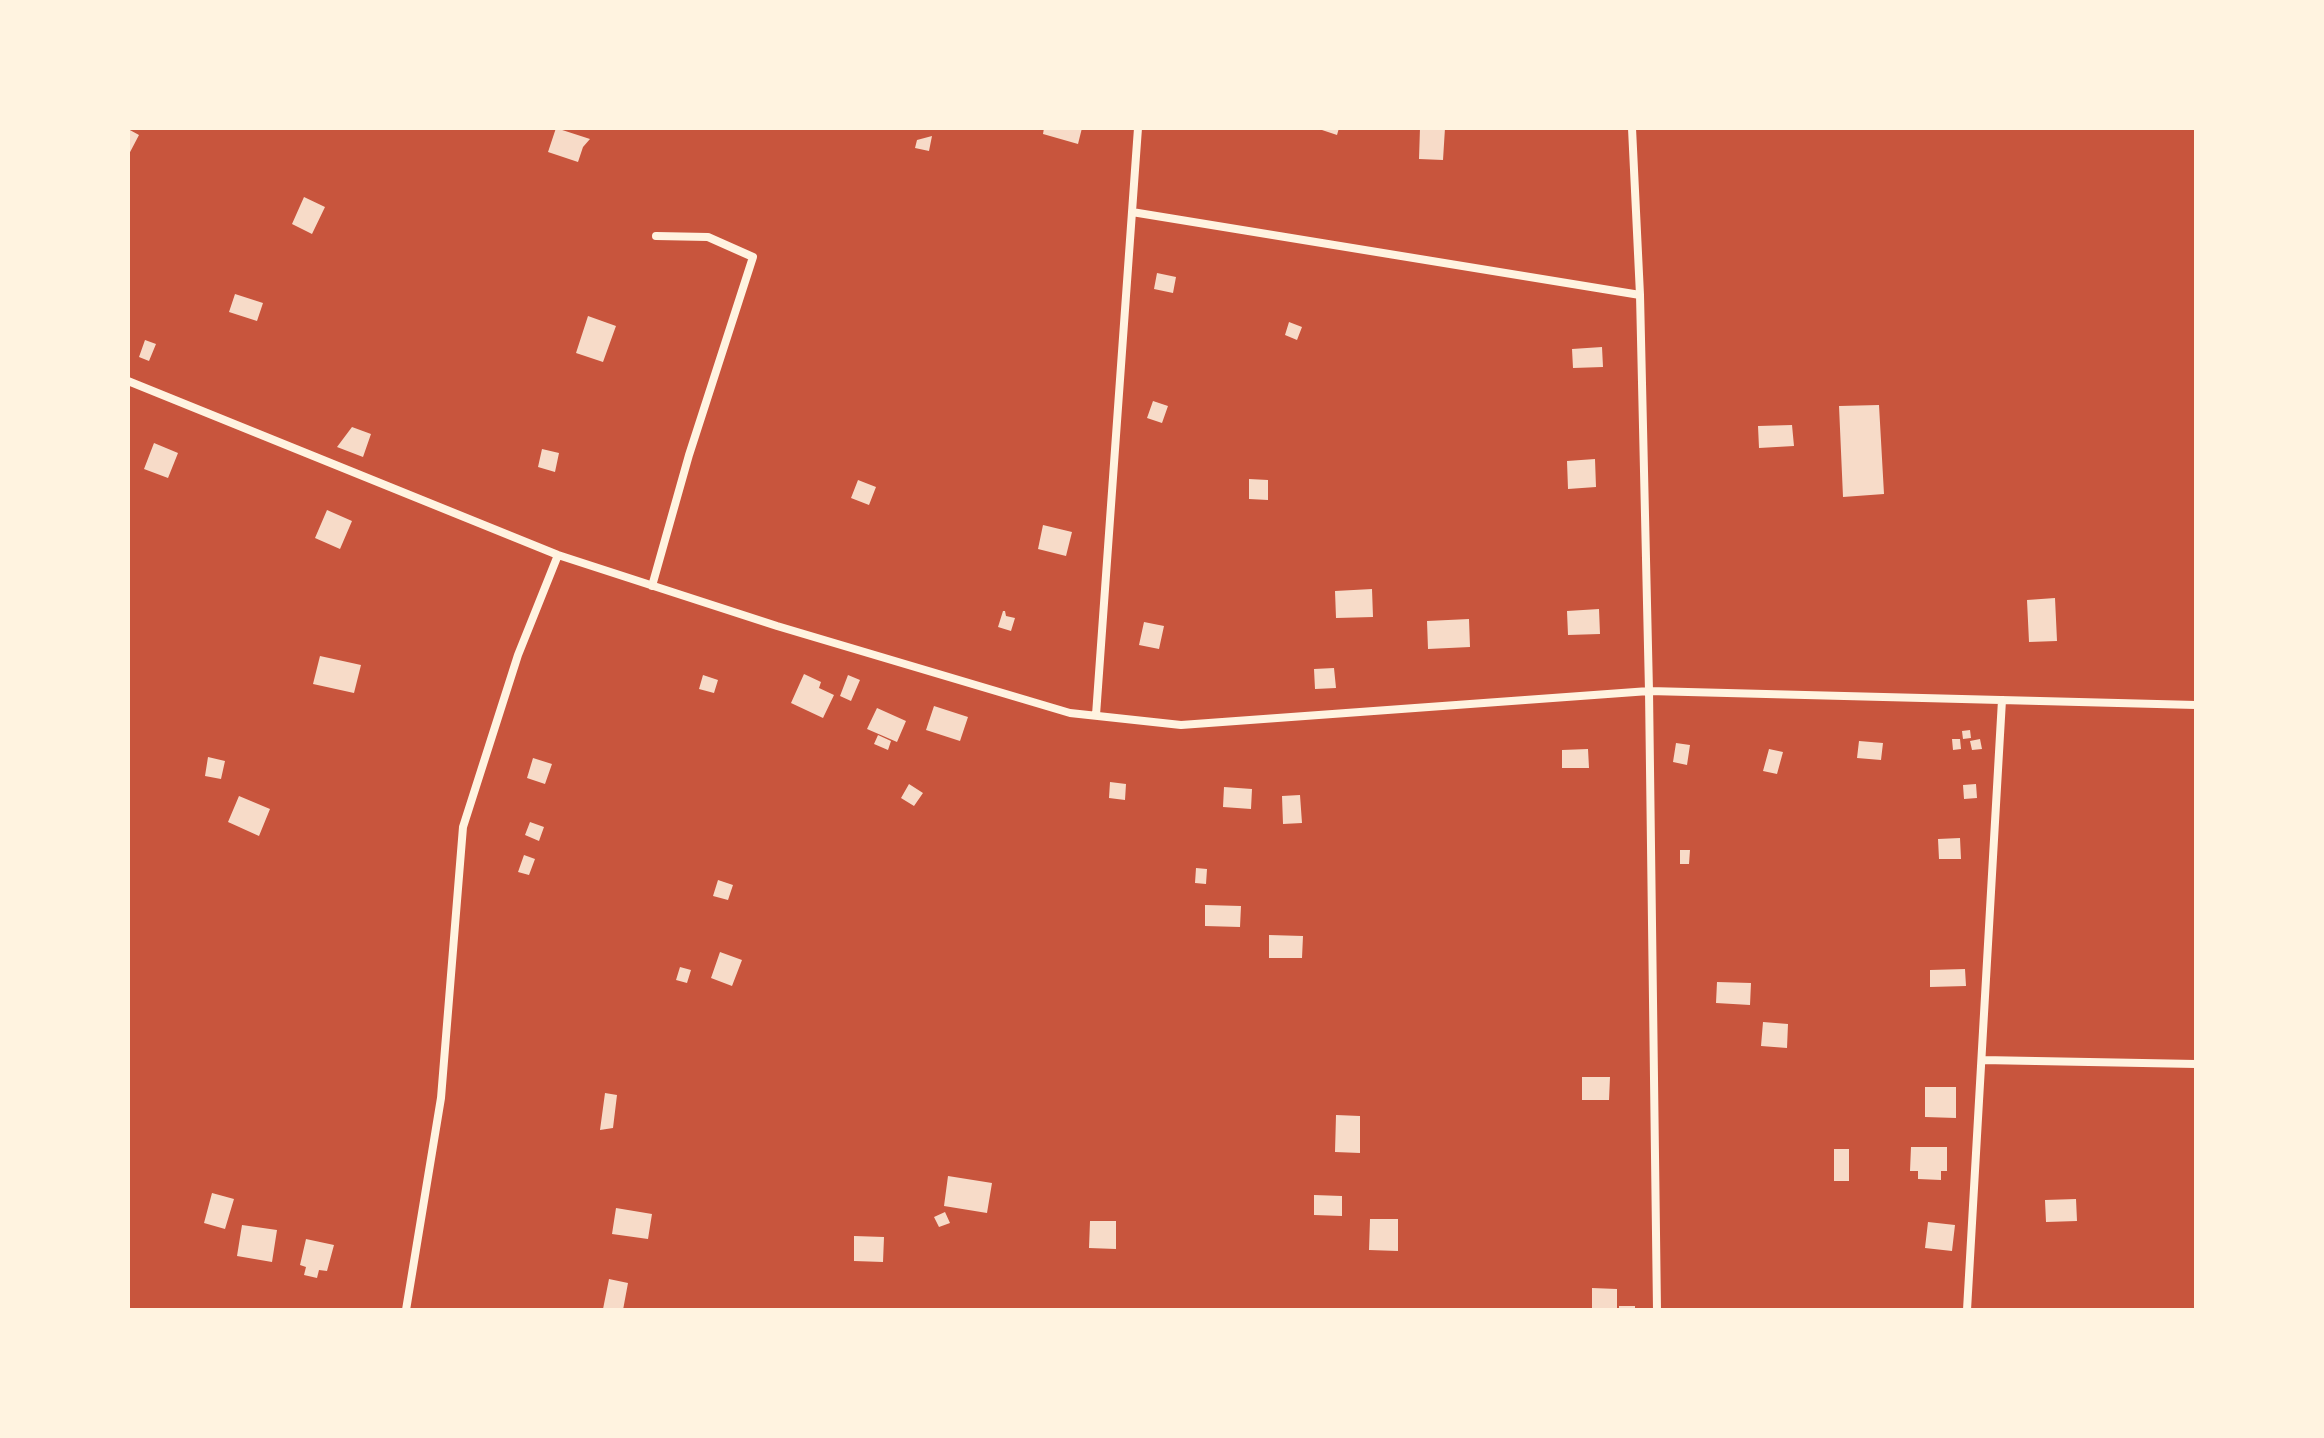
<!DOCTYPE html>
<style>
body{margin:0}
#map{position:relative;width:2324px;height:1438px;overflow:hidden;background:#c8553d;font-family:"Golos Text",sans-serif}
canvas{display:block}
.frame{position:absolute;inset:0;border:130px solid #fff3e0;pointer-events:none}
</style>
<div id="map">
<canvas width="2324" height="1438"></canvas>
<div class="frame"></div>
</div>
<script>
const context = document.querySelector('canvas').getContext('2d');
context.lineJoin = 'round';
function fillPath(path, color) { context.fillStyle = color; context.fill(path, 'evenodd'); }
const shape = rows => new Path2D(rows.map(r => 'M' + r).join(''));
function stroke(path, color, width, dash) { context.strokeStyle = color; context.lineWidth = width; context.lineCap = dash ? 'butt' : 'round'; context.setLineDash(dash || []); context.stroke(path); }
const building = shape([
 [556,128,590,139,583,147,578,162,548,152],
 [1044,128,1082,128,1078,144,1043,134],
 [1316,128,1339,128,1337,135],
 [1420,128,1445,128,1443,160,1419,159],
 [128,129,139,135,128,156],
 [932,136,929,151,915,148,917,140],
 [304,197,325,207,312,234,292,224],
 [1157,273,1176,277,1173,293,1154,289],
 [235,294,263,303,257,321,229,312],
 [588,316,616,326,603,362,576,353],
 [1289,322,1302,327,1297,340,1285,335],
 [145,340,156,344,149,361,139,357],
 [1602,347,1603,367,1573,368,1572,349],
 [1153,401,1168,406,1162,423,1147,418],
 [1879,405,1884,494,1843,497,1839,406],
 [1792,425,1794,446,1759,448,1758,426],
 [352,427,371,434,363,457,337,447],
 [154,443,178,453,168,478,144,469],
 [542,449,559,453,555,472,538,467],
 [1595,459,1596,487,1568,489,1567,461],
 [1249,479,1268,480,1268,500,1249,499],
 [858,480,876,487,869,505,851,498],
 [327,510,352,521,340,549,315,538],
 [1043,525,1072,532,1066,556,1038,549],
 [1372,589,1373,617,1336,618,1335,591],
 [2055,598,2057,641,2029,642,2027,600],
 [1599,609,1600,634,1568,635,1567,611],
 [1003,611,1005,611,1006,616,1015,618,1011,631,998,627],
 [1469,619,1470,647,1428,649,1427,621],
 [1144,622,1164,626,1159,649,1139,645],
 [320,656,361,665,354,693,313,684],
 [1334,668,1336,688,1315,689,1314,669],
 [804,674,821,682,819,688,834,695,823,718,791,703],
 [703,675,718,680,714,693,699,689],
 [848,675,860,680,851,701,840,696],
 [934,706,968,717,960,741,926,730],
 [877,708,906,721,897,742,867,729],
 [1970,730,1971,738,1963,739,1962,731],
 [878,735,891,741,888,750,874,744],
 [1952,739,1960,739,1961,749,1953,750],
 [1980,739,1982,749,1972,750,1970,741],
 [1859,741,1883,743,1881,760,1857,758],
 [1676,743,1690,745,1687,765,1673,762],
 [1588,749,1589,768,1562,768,1562,750],
 [1769,749,1783,752,1777,774,1763,771],
 [208,757,225,761,221,779,205,776],
 [533,758,552,764,545,784,527,778],
 [1110,782,1126,784,1125,800,1109,798],
 [909,784,923,793,914,806,901,798],
 [1976,784,1977,798,1964,799,1963,785],
 [1224,787,1252,789,1251,809,1223,807],
 [1300,795,1302,823,1283,824,1282,796],
 [239,796,270,809,259,836,228,822],
 [530,822,544,827,539,841,525,835],
 [1960,838,1961,859,1939,859,1938,839],
 [1680,850,1690,850,1689,864,1680,864],
 [524,855,535,859,529,875,518,872],
 [1196,868,1207,869,1206,884,1195,883],
 [718,880,733,885,728,900,713,896],
 [1205,905,1241,906,1240,927,1205,926],
 [1269,935,1303,936,1302,958,1269,958],
 [720,952,742,960,732,986,711,978],
 [680,967,691,970,687,983,676,980],
 [1965,969,1966,986,1930,987,1930,970],
 [1717,982,1751,983,1750,1005,1716,1003],
 [1763,1022,1788,1024,1787,1048,1761,1046],
 [1582,1077,1610,1077,1609,1100,1582,1100],
 [1925,1087,1956,1087,1956,1118,1925,1117],
 [605,1093,617,1095,613,1128,600,1130],
 [1336,1115,1360,1116,1360,1153,1335,1152],
 [1911,1147,1947,1147,1947,1171,1941,1171,1941,1180,1918,1179,1918,1171,1910,1171],
 [1834,1149,1849,1149,1849,1181,1834,1181],
 [948,1176,992,1183,987,1213,944,1206],
 [212,1193,234,1199,225,1229,204,1223],
 [1314,1195,1342,1196,1342,1216,1314,1215],
 [2076,1199,2077,1221,2046,1222,2045,1200],
 [616,1208,652,1214,648,1239,612,1234],
 [945,1212,950,1223,939,1227,934,1217],
 [1370,1219,1398,1219,1398,1251,1369,1250],
 [1090,1221,1116,1221,1116,1249,1089,1248],
 [1928,1222,1955,1225,1952,1251,1925,1248],
 [242,1225,277,1230,272,1262,237,1256],
 [854,1236,884,1237,883,1262,854,1261],
 [306,1239,334,1245,327,1271,319,1270,317,1278,304,1275,306,1267,300,1265],
 [609,1279,628,1283,623,1310,603,1309],
 [1592,1288,1617,1289,1617,1310,1592,1310],
 [1619,1306,1635,1306,1635,1310,1619,1310]
]);
const minor = shape([
 [1632,128,1640,295,1649,691,1657,1310],
 [1132,212,1640,295],
 [128,381,558,555,777,626,1070,713,1181,725,1649,691,2196,705],
 [652,586,689,455,753,257,708,237,656,236],
 [1096,715,1138,128],
 [1982,1060,2196,1064],
 [406,1310,441,1098,463,827,518,655,558,555],
 [1967,1310,2002,700]
]);
fillPath(building, '#f7dbc8');
stroke(minor, '#fff3e0', 8);
</script>
